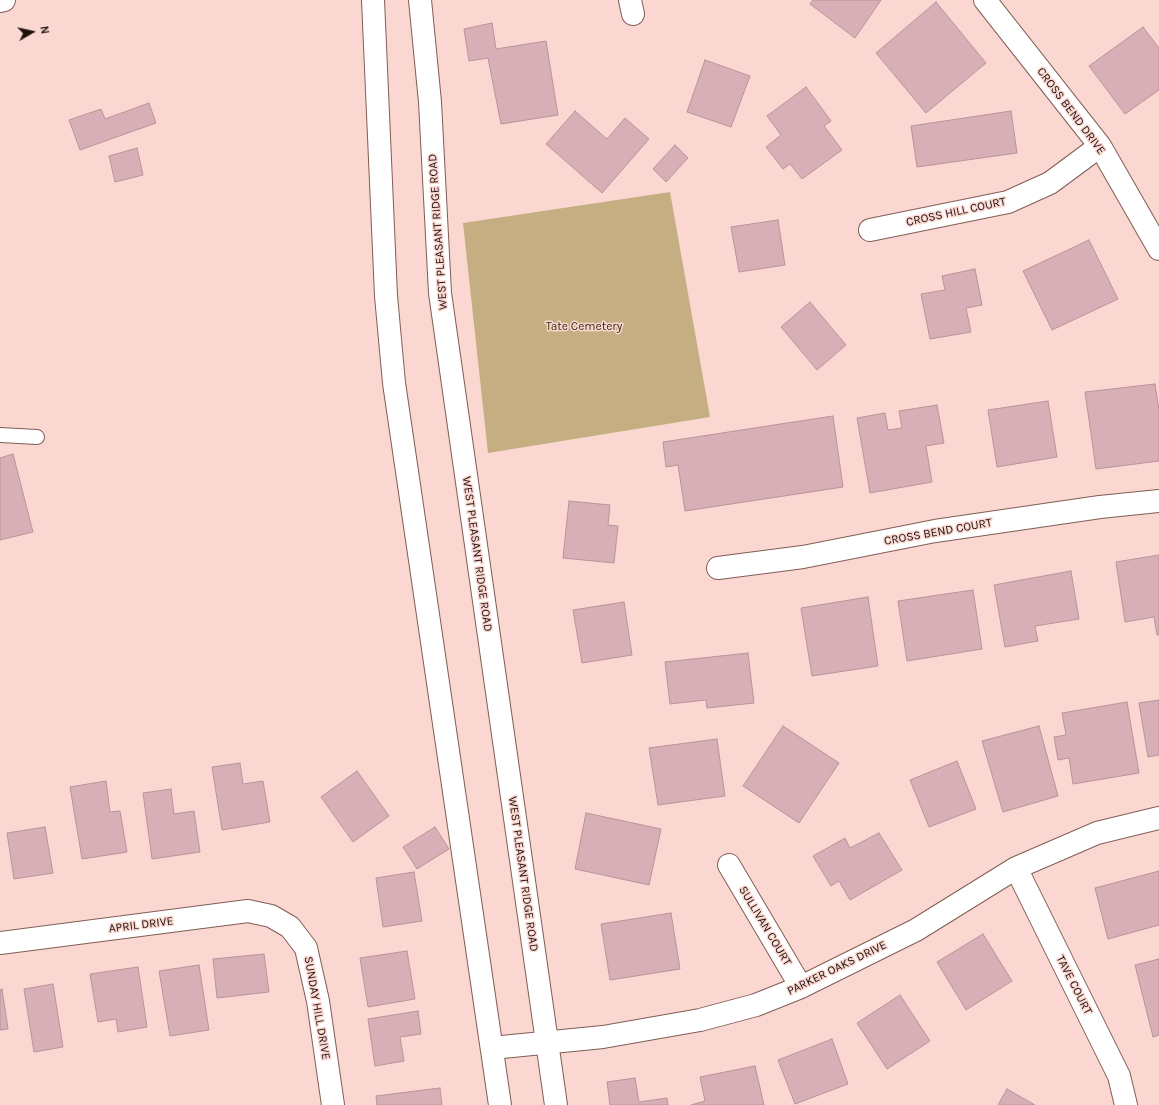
<!DOCTYPE html>
<html>
<head>
<meta charset="utf-8">
<style>
	body { margin:0 }
	#map { position:relative; width:1159px; height:1105px; overflow:hidden; background:#fad8d1; font-family:Karla,sans-serif }
	canvas { display:block }
	.north { position:absolute; left:12px; top:12px; width:40px; height:40px; -webkit-text-stroke:3px #fad8d1; paint-order:stroke; rotate:81deg; font-size:11px; font-weight:700; line-height:16px; text-align:center; color:#1f110e }
	.north::after { content:''; display:block; margin:auto; width:14px; height:18px; background:#1f110e; clip-path:polygon(50% 0,100% 100%,50% 72%,0 100%) }
</style>
</head>
<body>
<div id="map">
<canvas width="1159" height="1105"></canvas>
<div class="north">N</div>
</div>
<script>
const ctx = document.querySelector('canvas').getContext('2d');
ctx.lineJoin = 'round';
function paint(path, color) {
  ctx.fillStyle = color;
  ctx.fill(path, 'evenodd');
}
function toPath(rows) {
  const path = new Path2D();
  for (const r of rows) {
    path.moveTo(r[0], r[1]);
    for (let i = 2; i < r.length; i += 2) path.lineTo(r[i], r[i + 1]);
  }
  return path;
}
function strokePath(path, color, width, dash) {
  ctx.strokeStyle = color;
  ctx.lineWidth = width;
  ctx.lineCap = dash ? 'butt' : 'round';
  ctx.setLineDash(dash || []);
  ctx.stroke(path);
}
function drawText(font, color, halo, rows, align = 'center') {
  ctx.font = font + ' Karla,sans-serif';
  ctx.lineWidth = 3;
  ctx.setLineDash([]);
  ctx.textBaseline = 'middle';
  ctx.strokeStyle = halo;
  ctx.fillStyle = color;
  for (const [text, x, y, turn = 0] of rows) {
    ctx.save();
    ctx.translate(x, y);
    ctx.rotate((+turn || 0) * Math.PI / 180);
    ctx.textAlign = isNaN(turn) ? turn : align;
    if (halo) ctx.strokeText(text, 0, 0);
    ctx.fillText(text, 0, 0);
    ctx.restore();
  }
}
paint(toPath([
	[670,192,710,417,488,453,463,223]
]), '#c4ae82');
const building = toPath([
	[813,0,881,0,855,38,810,4,813,0],
	[936,2,986,63,926,113,876,53,936,2],
	[492,23,496,49,546,41,558,115,501,124,488,58,469,61,464,29,492,23],
	[1143,27,1159,48,1159,90,1125,114,1089,66,1143,27],
	[705,60,750,76,731,127,687,112,705,60],
	[806,87,831,121,824,126,842,150,802,179,790,164,783,169,766,147,781,135,767,116,806,87],
	[149,103,156,123,80,150,69,120,101,109,105,119,149,103],
	[575,111,607,139,625,118,649,139,602,193,546,144,575,111],
	[1011,111,1017,153,917,167,911,126,1011,111],
	[675,145,688,158,666,182,653,169,675,145],
	[137,148,143,175,115,182,109,156,137,148],
	[778,220,785,265,739,272,731,227,778,220],
	[1089,240,1118,299,1052,330,1023,271,1089,240],
	[975,269,982,305,966,308,971,332,930,339,921,294,945,290,942,276,975,269],
	[810,302,846,345,817,370,781,327,810,302],
	[1155,384,1159,410,1159,461,1096,469,1085,392,1155,384],
	[1048,401,1057,457,997,467,988,410,1048,401],
	[937,405,944,443,926,446,932,482,870,493,857,418,885,413,888,430,902,428,899,411,937,405],
	[833,416,843,487,685,511,678,465,666,467,663,442,833,416],
	[13,454,33,532,0,540,0,458,13,454],
	[569,501,610,505,608,525,618,526,614,563,563,558,569,501],
	[1159,555,1159,635,1157,635,1154,617,1125,622,1116,562,1159,555],
	[1071,571,1079,619,1035,626,1038,641,1005,647,994,585,1071,571],
	[973,590,982,649,907,661,898,601,973,590],
	[868,597,878,666,812,676,801,608,868,597],
	[624,602,632,655,582,663,573,610,624,602],
	[748,653,754,703,707,708,706,700,670,704,665,662,748,653],
	[1159,700,1159,755,1148,757,1139,703,1159,700],
	[1127,702,1139,773,1073,784,1069,758,1058,760,1054,737,1066,735,1062,713,1127,702],
	[783,726,839,763,799,823,743,786,783,726],
	[1039,726,1058,796,1003,812,982,741,1039,726],
	[717,739,725,796,658,805,649,748,717,739],
	[957,761,976,809,929,827,910,780,957,761],
	[240,763,243,784,263,781,270,822,222,830,212,767,240,763],
	[357,771,389,816,353,842,321,797,357,771],
	[106,781,110,812,120,811,127,852,82,859,70,787,106,781],
	[171,789,174,814,194,811,200,852,152,859,143,793,171,789],
	[586,813,661,829,649,885,575,869,586,813],
	[45,827,53,873,14,879,7,833,45,827],
	[435,827,449,849,417,869,403,847,435,827],
	[879,833,902,870,850,900,839,881,831,886,813,856,845,838,850,848,879,833],
	[1159,871,1159,925,1108,939,1095,888,1159,871],
	[414,872,422,921,383,927,376,878,414,872],
	[671,913,680,969,610,980,601,924,671,913],
	[983,934,1012,981,966,1010,937,962,983,934],
	[407,951,415,999,368,1007,360,958,407,951],
	[264,954,269,992,217,998,213,959,264,954],
	[1159,959,1159,1035,1153,1037,1135,965,1159,959],
	[199,965,209,1030,170,1036,159,971,199,965],
	[138,967,147,1027,118,1032,116,1019,98,1022,90,974,138,967],
	[53,984,63,1047,34,1052,24,989,53,984],
	[2,989,8,1029,0,1030,0,990,2,989],
	[900,995,930,1041,887,1069,857,1023,900,995],
	[418,1011,421,1034,400,1037,404,1061,375,1066,368,1019,418,1011],
	[832,1039,848,1084,795,1104,778,1060,832,1039],
	[755,1066,764,1105,691,1105,705,1101,700,1077,755,1066],
	[635,1078,639,1102,667,1098,668,1105,610,1105,607,1082,635,1078],
	[440,1088,442,1105,377,1105,376,1096,440,1088],
	[1007,1089,1035,1105,998,1105,1007,1089]
]);
paint(building, '#d9afb7');
strokePath(building, '#ba9299', 1);
const service = toPath([
	[0,435,37,437]
]);
const minor = toPath([
	[630,0,633,14],
	[985,0,1100,146,1159,249],
	[0,1,4,0],
	[870,230,1008,202,1050,183,1100,146],
	[718,568,803,557,935,531,1100,507,1159,501],
	[729,865,801,987],
	[1016,868,1119,1076,1126,1105],
	[0,943,248,911,271,916,290,927,306,948,318,1001,333,1105],
	[492,1048,603,1037,700,1020,756,1005,801,987,916,930,1016,868,1097,833,1159,818]
]);
const secondary = toPath([
	[373,0,386,296,394,383,500,1105],
	[420,0,430,102,440,293,556,1105]
]);
strokePath(service, '#815d55', 16);
strokePath(minor, '#815d55', 24);
strokePath(secondary, '#815d55', 24);
strokePath(service, '#fff', 14);
strokePath(minor, '#fff', 22);
strokePath(secondary, '#fff', 22);
drawText('12px', '#1f110e', '#fad8d1', [
	["CROSS BEND DRIVE",1071,111,53],
	["CROSS HILL COURT",956,212,-12],
	["WEST PLEASANT RIDGE ROAD",438,232,-94],
	["CROSS BEND COURT",938,532,-10],
	["WEST PLEASANT RIDGE ROAD",477,554,82],
	["WEST PLEASANT RIDGE ROAD",523,874,82],
	["APRIL DRIVE",141,925,-7],
	["SULLIVAN COURT",765,926,59],
	["PARKER OAKS DRIVE",837,968,-26],
	["TAVE COURT",1074,985,63],
	["SUNDAY HILL DRIVE",317,1008,80]
]);
drawText('12px', '#3a2d13', '#fad8d1', [
	["Tate Cemetery",584,327]
]);
</script>
</body>
</html>
